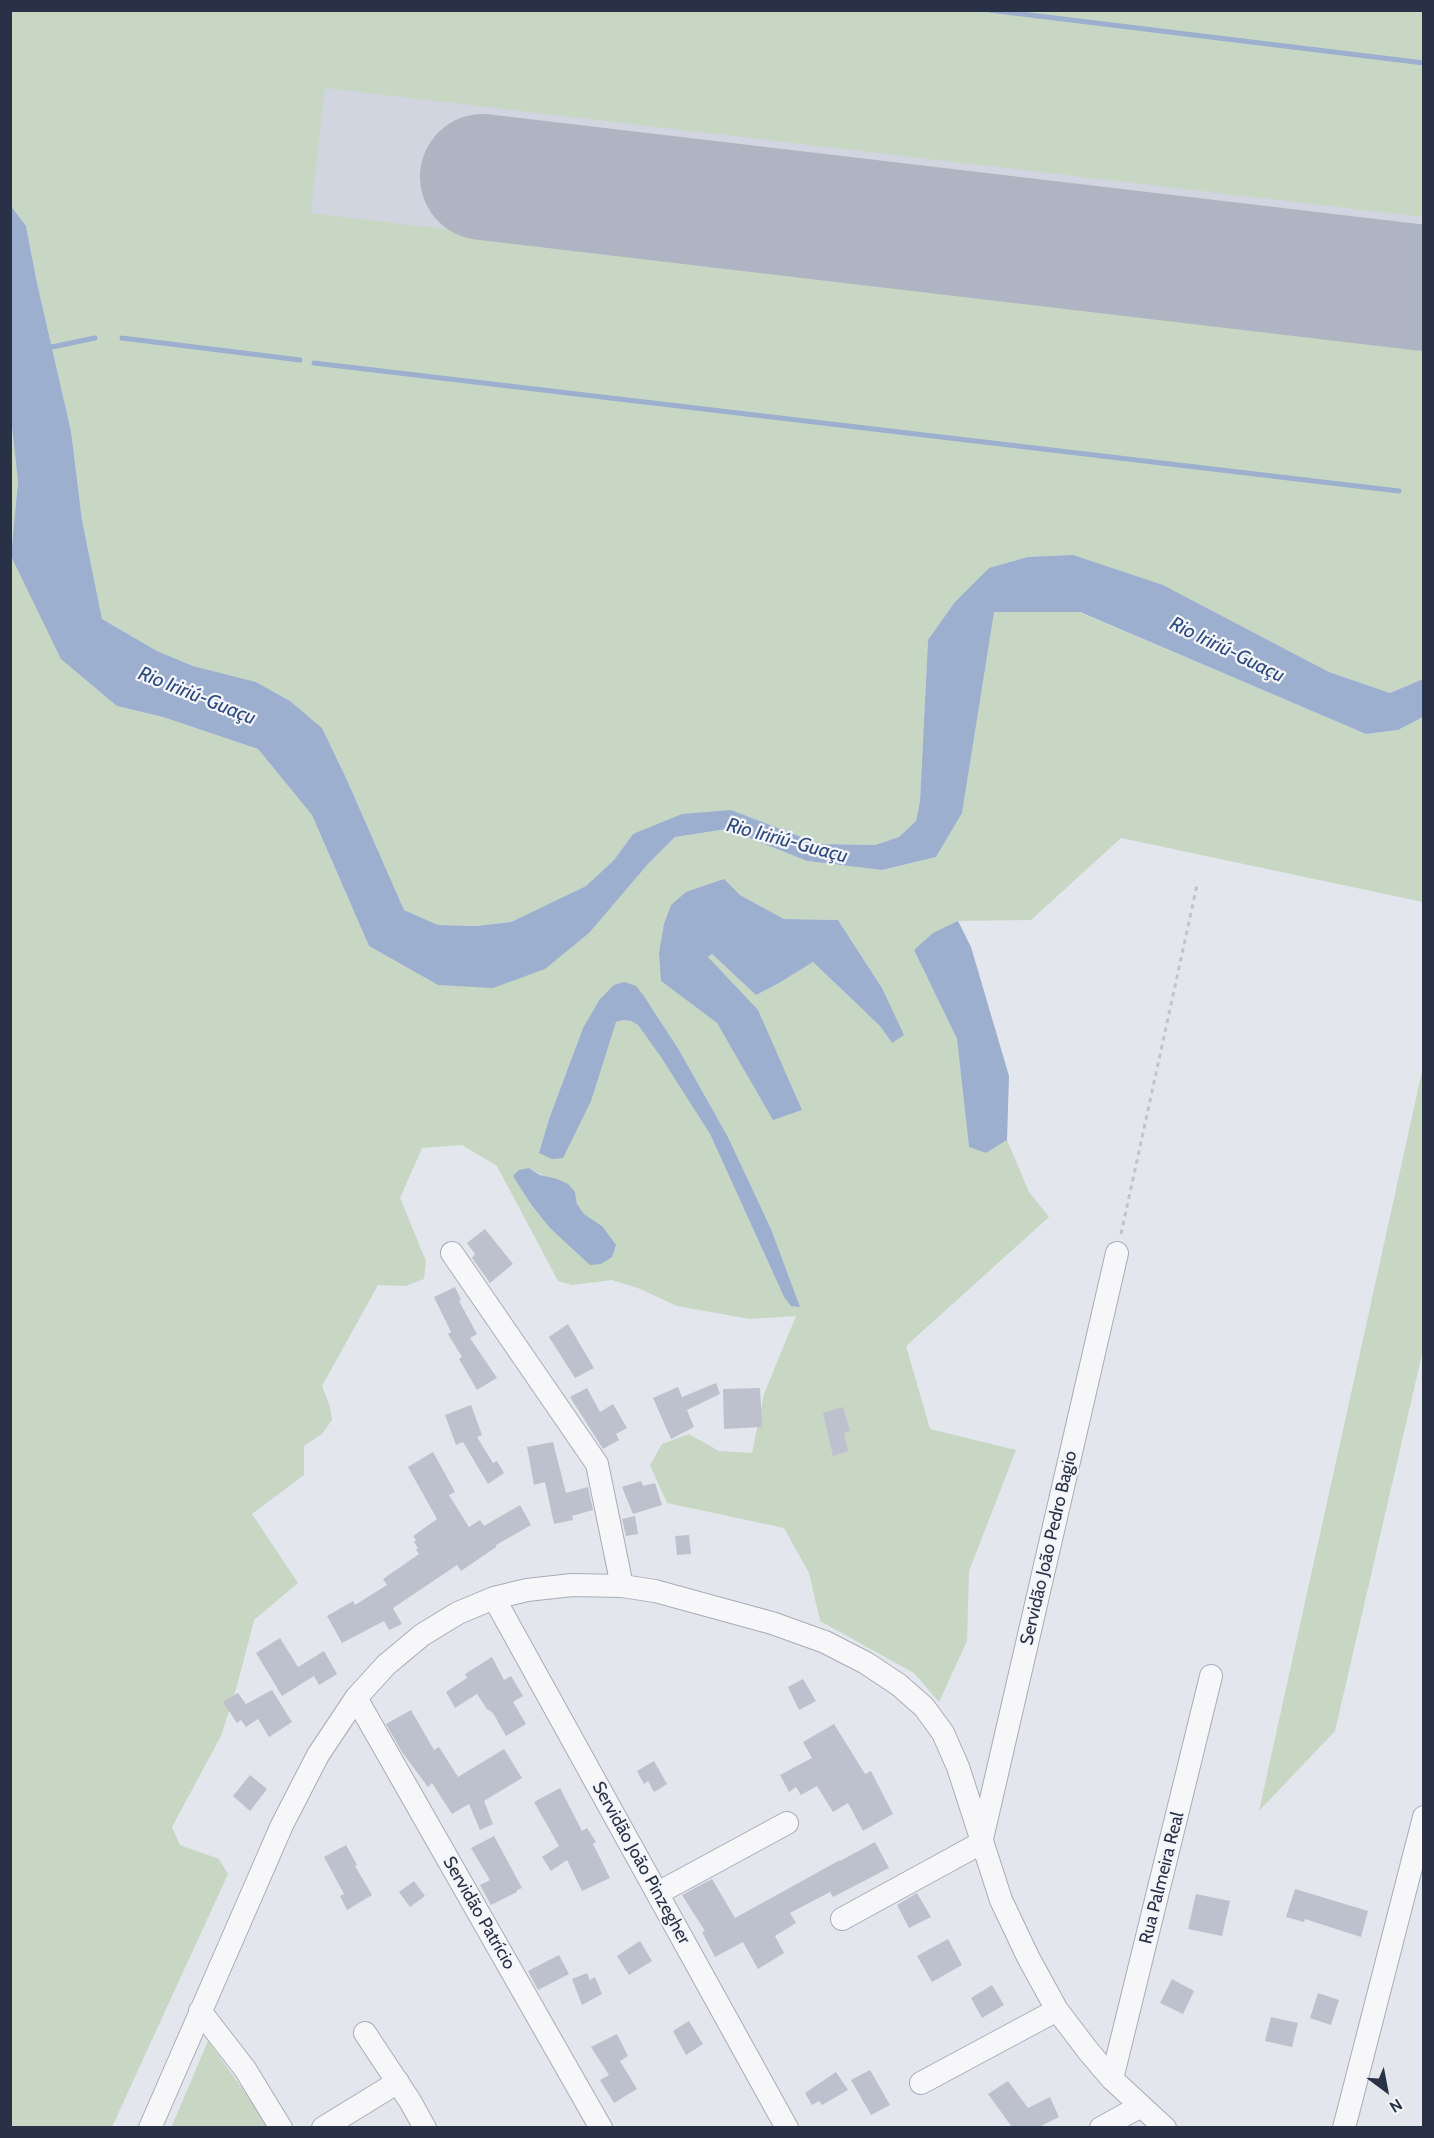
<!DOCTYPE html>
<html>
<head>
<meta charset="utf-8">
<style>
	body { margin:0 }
	#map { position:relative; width:1434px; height:2138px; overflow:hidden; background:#e3e6ec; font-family:Cabin,sans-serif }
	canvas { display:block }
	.frame { position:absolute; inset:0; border:12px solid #293147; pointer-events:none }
	.north { position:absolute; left:1356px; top:2060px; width:60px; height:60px; -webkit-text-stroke:4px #f3f5f9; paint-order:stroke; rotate:148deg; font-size:16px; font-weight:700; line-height:24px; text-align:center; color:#293147 }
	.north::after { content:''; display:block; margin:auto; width:21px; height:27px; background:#293147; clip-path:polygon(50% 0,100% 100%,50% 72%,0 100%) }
</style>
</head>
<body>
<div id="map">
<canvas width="1434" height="2138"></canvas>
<div class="frame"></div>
<div class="north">N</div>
</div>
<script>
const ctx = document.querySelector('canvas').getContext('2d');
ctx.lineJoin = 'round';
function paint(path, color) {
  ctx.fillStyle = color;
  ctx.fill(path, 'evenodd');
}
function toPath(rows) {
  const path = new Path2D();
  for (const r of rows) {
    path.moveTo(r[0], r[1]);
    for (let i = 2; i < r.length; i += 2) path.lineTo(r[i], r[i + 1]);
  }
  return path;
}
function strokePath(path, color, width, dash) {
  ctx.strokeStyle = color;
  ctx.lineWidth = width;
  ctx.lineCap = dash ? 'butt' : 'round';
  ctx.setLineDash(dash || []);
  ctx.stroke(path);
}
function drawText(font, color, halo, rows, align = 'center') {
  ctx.font = font + ' Cabin,sans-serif';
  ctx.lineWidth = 4.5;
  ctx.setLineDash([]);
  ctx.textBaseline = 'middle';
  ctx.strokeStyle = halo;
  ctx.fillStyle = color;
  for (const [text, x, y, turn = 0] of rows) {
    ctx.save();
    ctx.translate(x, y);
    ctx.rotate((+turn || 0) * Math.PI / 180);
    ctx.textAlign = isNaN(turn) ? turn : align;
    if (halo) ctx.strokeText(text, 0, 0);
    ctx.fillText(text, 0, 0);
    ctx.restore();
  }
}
paint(toPath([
	[119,11,1423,11,1423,557,671,627]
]), '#d1d5df');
paint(toPath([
	[10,11,1423,11,1423,217,325,88,311,213,1423,346,1423,679,1390,693,1329,672,1163,585,1073,555,1028,557,989,568,928,640,920,801,916,821,899,837,875,845,820,844,731,810,633,834,614,860,586,886,511,922,476,926,438,925,404,910,347,780,322,728,290,701,256,682,193,666,157,651,102,619,82,520,71,431,37,283,26,226,11,206],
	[10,408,18,482,11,556,117,706,163,717,258,749,312,815,369,946,438,985,647,865,675,837,727,829,807,861,882,870,936,857,962,813,993,612,1079,612,1366,734,1398,730,1423,717,1423,902,1121,838,1031,920,958,921,914,950,957,1039,969,1147,986,1153,1007,1140,1029,1192,1049,1217,906,1346,930,1429,1016,1450,969,1571,967,1641,939,1702,914,1673,820,1621,809,1573,784,1528,667,1503,650,1465,662,1444,689,1434,719,1451,752,1453,764,1394,796,1316,750,1319,677,1306,638,1288,612,1280,572,1285,558,1281,497,1166,462,1145,422,1148,400,1198,426,1261,424,1279,406,1286,378,1285,322,1386,330,1407,332,1420,322,1434,304,1446,304,1475,252,1514,298,1583,254,1620,237,1686,221,1736,172,1827,180,1845,219,1859,228,1874,112,2127,11,2127],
	[724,880,740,895,784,919,838,920,882,988,892,1043,880,1026,813,962,779,983,756,995,712,954,708,957,774,1120,717,1023,661,981],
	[644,996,679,1050,728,1137,771,1229,799,1307,784,1297,710,1134,662,1057,638,1025,631,1021,623,1020,616,1022,539,1153,549,1119,583,1028],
	[529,1168,575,1192,577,1204,584,1214,602,1226,561,1237,532,1207,524,1192],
	[1423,1067,1423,1350,1335,1731,1259,1811],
	[208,2041,270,2127,171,2128]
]), '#c7d7c4');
paint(toPath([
	[11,206,26,226,37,283,71,431,82,520,102,619,157,651,193,666,256,682,290,701,322,728,347,780,404,910,438,925,476,926,511,922,586,886,614,860,633,834,682,814,731,810,820,844,875,845,899,837,916,821,920,801,928,640,955,602,989,568,1028,557,1073,555,1163,585,1329,672,1390,693,1423,679,1423,717,1398,730,1366,734,1080,612,994,612,962,813,936,857,882,870,807,861,727,829,675,837,647,865,589,933,545,969,493,988,438,985,369,946,312,815,258,749,163,717,117,706,61,659,11,556,18,482,10,408],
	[724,879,740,895,784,919,838,920,882,988,904,1035,892,1043,880,1026,813,962,779,983,756,995,712,954,708,957,758,1010,802,1110,773,1120,717,1023,661,981,659,953,664,924,671,905,686,892],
	[958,921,971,947,1009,1076,1007,1140,986,1153,969,1147,957,1039,914,950,933,933],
	[624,982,636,986,644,996,679,1050,728,1137,771,1229,800,1307,791,1306,784,1297,710,1134,661,1057,638,1025,631,1021,623,1020,616,1022,591,1101,563,1158,552,1159,539,1153,549,1119,583,1028,600,999,614,985],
	[529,1168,540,1175,557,1179,568,1184,575,1192,577,1204,584,1214,602,1226,616,1245,612,1257,601,1264,590,1265,551,1229,532,1206,513,1176,519,1170]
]), '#9cafcf');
strokePath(toPath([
	[989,10,1424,63],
	[122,338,300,360],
	[47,348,95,338],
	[314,363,1399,491]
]), '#9cafcf', 5);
strokePath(toPath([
	[483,177,1424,288]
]), '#afb4c2', 126);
paint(toPath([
	[485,1229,513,1264,490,1283,472,1258,475,1254,467,1243],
	[455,1287,461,1300,459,1301,477,1334,470,1338,497,1378,477,1390,459,1359,462,1357,448,1334,451,1332,434,1297],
	[568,1324,594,1368,575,1378,549,1337],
	[716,1383,720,1394,687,1410,694,1427,671,1439,653,1398,678,1387,682,1397],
	[587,1388,600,1412,613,1404,627,1428,616,1434,619,1440,603,1449,570,1397],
	[760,1388,762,1427,724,1429,723,1389],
	[471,1405,482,1435,477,1437,493,1463,497,1461,504,1473,488,1484,463,1442,456,1445,445,1415],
	[843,1407,850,1431,844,1433,848,1451,833,1456,823,1413],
	[553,1442,566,1493,588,1487,593,1510,572,1516,573,1520,554,1524,545,1482,534,1485,527,1447],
	[433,1452,455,1492,449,1495,469,1527,480,1520,484,1526,520,1505,531,1525,496,1545,496,1547,461,1571,457,1565,393,1608,402,1624,389,1630,384,1621,342,1643,327,1616,353,1601,355,1605,387,1585,383,1579,419,1554,416,1550,418,1548,414,1542,416,1540,413,1536,437,1519,408,1467],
	[641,1481,643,1486,655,1483,662,1505,633,1514,622,1487],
	[635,1516,638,1534,626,1536,622,1519],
	[689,1535,691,1554,677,1555,675,1536],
	[280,1638,298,1667,324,1651,337,1674,319,1685,314,1676,282,1696,256,1653],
	[492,1657,504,1680,511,1676,523,1696,513,1702,526,1724,506,1736,493,1713,487,1709,477,1694,455,1708,446,1692,467,1678,465,1674],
	[803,1679,816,1701,799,1710,788,1687],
	[272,1690,292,1722,269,1737,258,1719,246,1727,241,1720,237,1723,223,1702,238,1693,246,1704],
	[411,1710,434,1750,439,1747,458,1777,504,1749,522,1778,484,1801,493,1824,480,1830,469,1804,452,1814,432,1783,428,1787,402,1752,386,1724],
	[834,1724,865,1774,871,1771,893,1814,863,1831,848,1803,833,1812,817,1786,801,1795,796,1787,789,1792,780,1775,812,1758,803,1742],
	[654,1761,667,1784,654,1792,648,1781,644,1784,637,1771],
	[250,1775,267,1789,250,1811,233,1796],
	[560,1788,582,1831,587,1828,596,1842,593,1844,610,1878,582,1891,567,1860,551,1871,542,1857,559,1846,534,1802],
	[494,1836,522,1888,517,1890,517,1892,491,1905,480,1885,490,1880,471,1848],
	[875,1842,889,1868,833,1897,830,1892,790,1913,796,1923,775,1936,784,1953,758,1969,743,1942,715,1957,702,1932,705,1931,682,1895,712,1879,735,1918,840,1860,840,1861],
	[346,1845,357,1865,355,1866,372,1895,347,1910,340,1896,344,1894,324,1857],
	[414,1881,425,1896,410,1907,399,1892],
	[1295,1889,1368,1911,1361,1937,1305,1919,1304,1922,1286,1917],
	[917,1893,931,1917,909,1928,897,1905],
	[1196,1894,1230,1901,1222,1936,1188,1929],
	[948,1939,962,1965,932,1982,917,1956],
	[640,1941,652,1961,629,1975,617,1956],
	[559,1955,569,1974,538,1990,528,1971],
	[587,1973,590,1980,595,1977,602,1994,582,2005,572,1979],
	[1172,1979,1194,1991,1183,2014,1160,2003],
	[992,1985,1004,2005,982,2018,971,1998],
	[1318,1993,1339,2000,1331,2025,1310,2018],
	[1271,2017,1298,2023,1292,2047,1265,2041],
	[689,2021,703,2044,686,2055,673,2031],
	[617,2034,628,2056,620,2061,637,2089,614,2103,600,2080,609,2075,591,2047],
	[870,2070,890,2105,871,2115,851,2080],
	[836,2072,848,2090,822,2105,819,2101,812,2105,805,2093],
	[1008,2081,1028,2108,1050,2097,1059,2117,1039,2127,1012,2127,988,2094]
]), '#bdc1cd');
const minor = toPath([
	[452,1253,597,1464,622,1586],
	[494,1598,787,2128],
	[356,1698,601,2128],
	[658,1893,787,1823],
	[842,1919,981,1843,1117,1253],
	[200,2011,245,2069,281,2128],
	[365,2033,410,2101,425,2128],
	[1112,2079,1211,1676],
	[921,2083,1057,2010],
	[150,2128,282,1825,318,1755,356,1698,386,1665,422,1635,458,1613,494,1598,527,1590,572,1585,622,1586,655,1591,772,1623,825,1642,866,1663,899,1685,924,1707,943,1733,958,1767,1001,1900,1028,1957,1057,2010,1089,2052,1112,2079,1165,2128],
	[323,2128,398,2082],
	[1101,2128,1141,2106],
	[1344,2128,1424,1817]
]);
strokePath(minor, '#a7acb7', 24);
strokePath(toPath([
	[1121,1234,1197,885]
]), '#c1c4cb', 3, [4.5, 4.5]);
strokePath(minor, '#f7f7fa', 22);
drawText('18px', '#293147', '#f3f5f9', [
	["Servidão João Pedro Bagio",1049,1548,-77],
	["Servidão João Pinzegher",641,1863,61],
	["Rua Palmeira Real",1162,1878,-76],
	["Servidão Patrício",479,1913,60]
]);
drawText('italic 20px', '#2f4a7e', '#f3f5f9', [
	["Rio Iririú-Guaçu",1227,650,26],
	["Rio Iririú-Guaçu",197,696,22],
	["Rio Iririú-Guaçu",787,841,15]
]);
</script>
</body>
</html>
